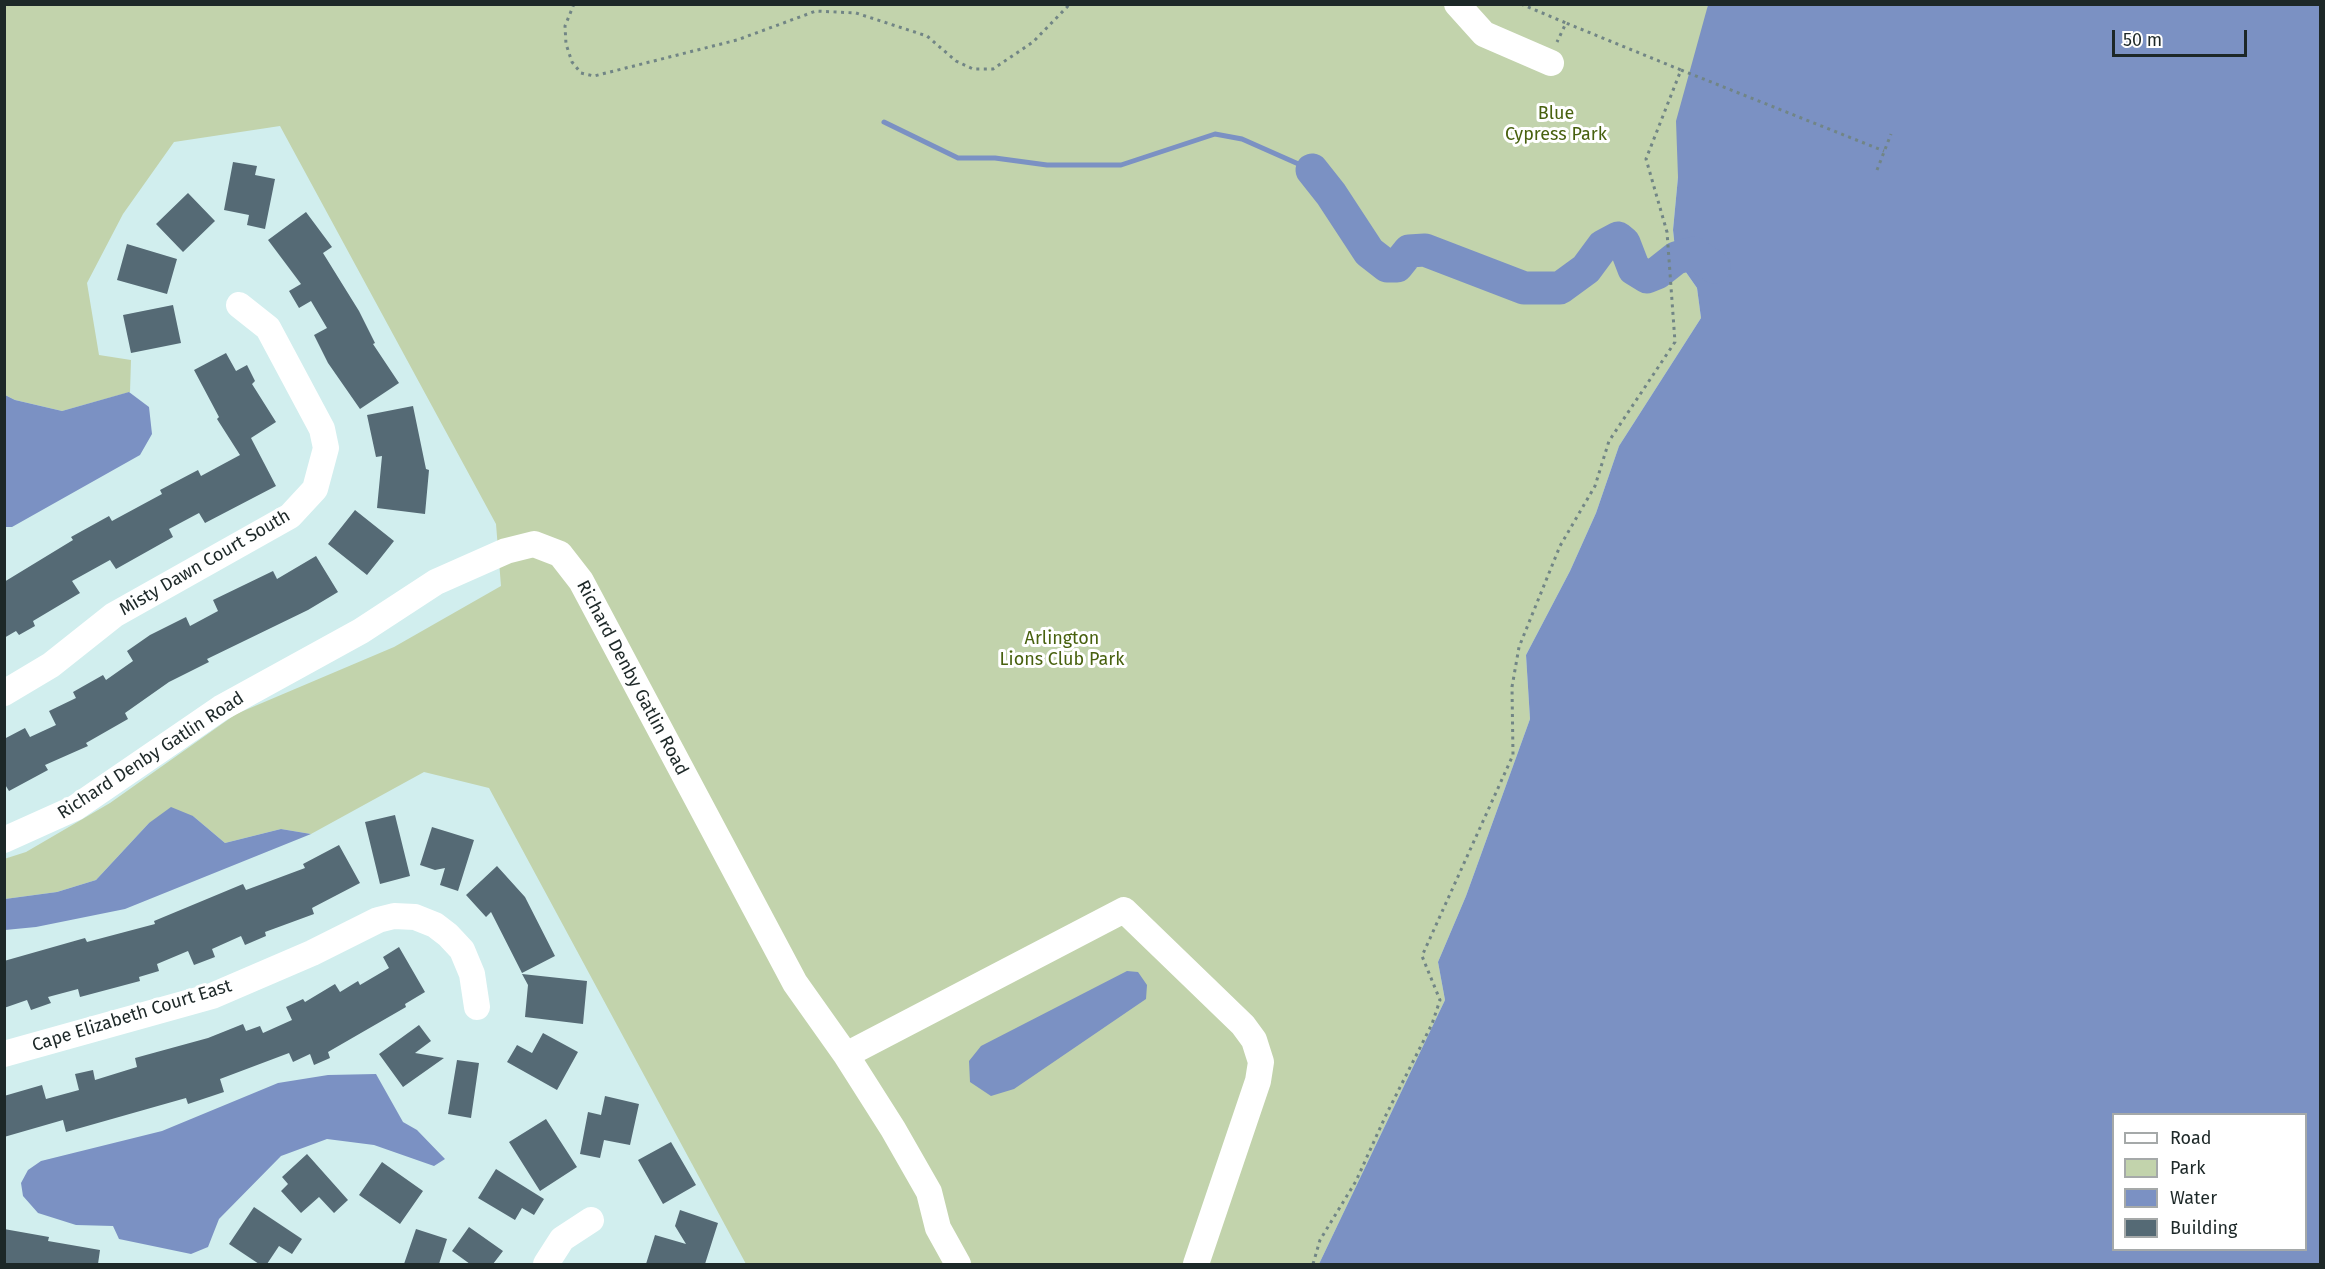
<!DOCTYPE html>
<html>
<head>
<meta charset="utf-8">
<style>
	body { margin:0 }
	#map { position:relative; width:2325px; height:1269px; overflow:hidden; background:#d1eeee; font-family:"Fira Sans",sans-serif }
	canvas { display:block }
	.frame { position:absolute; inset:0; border:6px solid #1d2828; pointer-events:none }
	.legend { position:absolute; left:2112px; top:1113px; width:195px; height:138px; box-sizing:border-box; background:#fff; border:2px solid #a5a9a9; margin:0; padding:8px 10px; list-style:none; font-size:18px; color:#1d2828 }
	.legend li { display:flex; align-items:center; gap:12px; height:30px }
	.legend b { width:30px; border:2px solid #a5a9a9 }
	.scale { position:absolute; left:2112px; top:30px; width:135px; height:27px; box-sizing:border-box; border:3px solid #1d2828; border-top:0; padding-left:8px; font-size:18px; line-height:21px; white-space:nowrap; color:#1d2828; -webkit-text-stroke:4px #fff; paint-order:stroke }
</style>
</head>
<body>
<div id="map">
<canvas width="2325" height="1269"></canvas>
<div class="frame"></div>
<ul class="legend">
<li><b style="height:8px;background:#fff"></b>Road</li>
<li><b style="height:16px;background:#c2d3ac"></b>Park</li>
<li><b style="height:16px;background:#7b91c3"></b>Water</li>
<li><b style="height:16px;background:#556a75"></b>Building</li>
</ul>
<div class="scale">50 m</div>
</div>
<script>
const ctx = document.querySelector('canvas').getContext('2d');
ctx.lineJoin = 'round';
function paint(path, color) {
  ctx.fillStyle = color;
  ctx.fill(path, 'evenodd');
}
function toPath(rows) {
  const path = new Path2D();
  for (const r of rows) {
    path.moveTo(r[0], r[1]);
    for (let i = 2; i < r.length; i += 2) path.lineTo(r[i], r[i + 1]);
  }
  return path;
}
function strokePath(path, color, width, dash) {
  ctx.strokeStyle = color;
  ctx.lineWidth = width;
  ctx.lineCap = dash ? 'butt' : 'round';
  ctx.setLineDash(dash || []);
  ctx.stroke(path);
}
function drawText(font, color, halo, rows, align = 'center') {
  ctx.font = font + ' "Fira Sans",sans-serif';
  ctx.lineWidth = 6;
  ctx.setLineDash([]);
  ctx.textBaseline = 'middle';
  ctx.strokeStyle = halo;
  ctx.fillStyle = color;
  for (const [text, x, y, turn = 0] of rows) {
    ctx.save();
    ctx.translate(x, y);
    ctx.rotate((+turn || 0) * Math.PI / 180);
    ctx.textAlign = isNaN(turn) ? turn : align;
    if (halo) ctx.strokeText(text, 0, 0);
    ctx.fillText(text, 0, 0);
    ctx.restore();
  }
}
paint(toPath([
	[5,5,1708,5,1678,177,1673,230,1676,258,1697,288,1701,318,1619,446,1596,513,1570,571,1526,655,1530,719,1466,896,1438,962,1445,1000,1319,1264,746,1264,489,788,424,772,311,834,281,829,225,843,193,816,149,823,96,880,57,892,5,899,4,859,26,852,110,803,236,714,394,647,501,586,496,524,280,126,174,142,123,214,87,283,99,355,131,360,130,392,62,411,15,400,5,395]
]), '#c2d3ac');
paint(toPath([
	[1708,5,2320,5,2320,1264,1319,1264,1445,1000,1438,962,1466,896,1530,719,1526,655,1570,571,1596,513,1619,446,1701,318,1697,288,1676,258,1673,230,1678,177,1676,121],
	[2114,1114,2306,1114,2306,1250,2114,1250],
	[129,392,149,407,152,434,140,455,12,527,5,527,5,395,15,400,62,411],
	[171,807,193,816,225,843,281,829,311,834,125,909,36,927,5,930,5,899,57,892,96,880,149,823],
	[1127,971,1138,972,1147,985,1146,999,1014,1089,991,1096,970,1082,969,1061,981,1046],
	[376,1074,403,1122,417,1130,445,1159,434,1166,374,1145,327,1139,281,1156,219,1219,208,1247,191,1254,119,1239,113,1226,76,1225,38,1213,23,1196,21,1183,28,1170,41,1161,162,1131,278,1083,328,1075]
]), '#7b91c3');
strokePath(toPath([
	[884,122,958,158,995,158,1047,165,1121,165,1215,134,1242,139,1312,170]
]), '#7b91c3', 5);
strokePath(toPath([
	[1312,170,1331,194,1369,252,1387,266,1397,266,1409,251,1425,250,1524,288,1560,288,1586,269,1603,246,1618,238,1624,243,1634,269,1647,277,1657,273,1676,258,1694,253,1714,267]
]), '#7b91c3', 33);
paint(toPath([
	[233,162,257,166,255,175,275,179,265,229,247,225,249,215,224,210],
	[188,193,215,221,183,252,156,224],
	[306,212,332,247,323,253,359,311,375,343,373,344,399,383,360,409,328,363,314,335,327,328,311,301,299,308,289,291,301,284,268,240],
	[127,244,177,259,167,294,117,280],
	[173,305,181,343,131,353,123,315],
	[226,353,236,371,247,365,255,381,252,384,276,422,251,438,276,486,205,523,199,513,169,529,173,537,116,569,110,560,72,581,80,593,33,621,35,626,19,635,16,631,4,638,4,582,73,540,71,537,109,516,112,521,162,494,160,490,198,470,201,476,240,455,217,419,219,417,194,370],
	[413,406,426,469,429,470,425,514,377,508,382,456,376,457,367,415],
	[355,510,394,541,367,575,328,544],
	[316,556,338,592,308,610,207,659,209,662,169,682,125,713,128,719,86,743,88,746,45,765,48,770,9,791,4,783,4,739,25,728,30,737,56,725,49,711,76,698,73,692,103,675,106,680,133,661,127,651,150,635,186,617,190,626,218,611,213,600,273,571,277,579],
	[395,815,410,876,380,884,365,822],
	[432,827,474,840,458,891,440,885,445,868,435,870,420,865],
	[339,845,360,883,312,908,314,914,265,932,266,936,245,945,241,936,212,949,215,957,194,965,188,951,157,964,159,971,139,977,140,981,80,997,78,989,48,997,51,1003,31,1010,27,1000,4,1008,4,961,85,938,87,942,155,924,154,921,243,884,246,890,305,868,303,864],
	[497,866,525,897,555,956,522,973,491,912,486,917,466,895],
	[399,947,425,992,405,1004,406,1007,328,1052,330,1058,314,1065,310,1054,293,1062,289,1053,220,1079,224,1092,188,1104,186,1098,66,1132,63,1120,4,1137,4,1096,42,1085,46,1099,79,1090,75,1074,93,1070,95,1080,137,1067,135,1058,208,1038,243,1024,246,1031,260,1026,263,1033,292,1020,286,1007,303,999,305,1002,335,984,340,992,358,981,360,985,389,968,383,957],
	[522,974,587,981,583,1024,525,1017,528,985],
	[419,1025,431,1041,415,1053,444,1058,403,1087,379,1054],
	[543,1033,578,1052,557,1090,507,1062,517,1045,532,1053],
	[457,1060,479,1063,471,1118,448,1114],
	[605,1096,639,1104,630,1145,604,1140,600,1158,580,1154,588,1112,601,1115],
	[546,1119,577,1167,540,1191,509,1142],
	[671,1142,696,1185,663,1204,638,1160],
	[307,1154,348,1200,334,1213,319,1197,301,1213,281,1191,288,1184,282,1177],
	[382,1162,423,1191,400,1224,359,1195],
	[496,1169,544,1199,534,1215,522,1208,515,1220,478,1198],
	[254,1207,302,1239,292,1254,279,1246,267,1264,259,1264,229,1244],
	[680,1210,718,1223,705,1264,646,1264,655,1235,686,1244,675,1226],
	[469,1227,503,1251,493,1264,470,1264,452,1251],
	[4,1229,49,1237,48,1241,100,1250,98,1264,4,1264],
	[416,1229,447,1239,439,1264,404,1264]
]), '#556a75');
strokePath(toPath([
	[574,4,565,26,566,44,572,62,581,73,594,76,737,40,816,11,856,13,927,36,956,61,973,69,993,69,1033,42,1070,4],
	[1027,4,1060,4],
	[1521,4,1566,23],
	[1681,70,1884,151],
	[1877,170,1891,134],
	[1313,1264,1320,1240,1356,1181,1386,1115,1432,1024,1440,1000,1422,956,1513,755,1512,687,1519,647,1560,546,1595,486,1609,441,1675,342,1667,232,1646,159,1681,70,1566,23,1557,42]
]), '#718585', 3, [3, 4.5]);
strokePath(toPath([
	[1457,4,1484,34,1551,63],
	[4,693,51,665,114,615,290,516,315,489,326,448,322,429,268,328,239,305],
	[4,840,75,808,221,708,361,631,436,582,506,551,534,544,560,554,581,581,795,983,846,1055,893,1129,929,1192,938,1228,958,1264],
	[4,1054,212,996,312,953,378,920,394,916,415,917,435,925,448,935,462,950,472,974,477,1007],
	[846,1055,1124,910,1243,1025,1254,1040,1261,1062,1258,1081,1196,1264],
	[546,1264,562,1239,591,1220]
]), '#fff', 26);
drawText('18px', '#48610f', '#fff', [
	["Blue",1556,114],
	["Cypress Park",1556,135],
	["Arlington",1062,639],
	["Lions Club Park",1062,660]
]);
drawText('18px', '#1d2828', '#fff', [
	["Misty Dawn Court South",205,563,-30],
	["Richard Denby Gatlin Road",632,678,62],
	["Richard Denby Gatlin Road",151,756,-33],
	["Cape Elizabeth Court East",132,1016,-17]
]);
</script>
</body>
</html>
